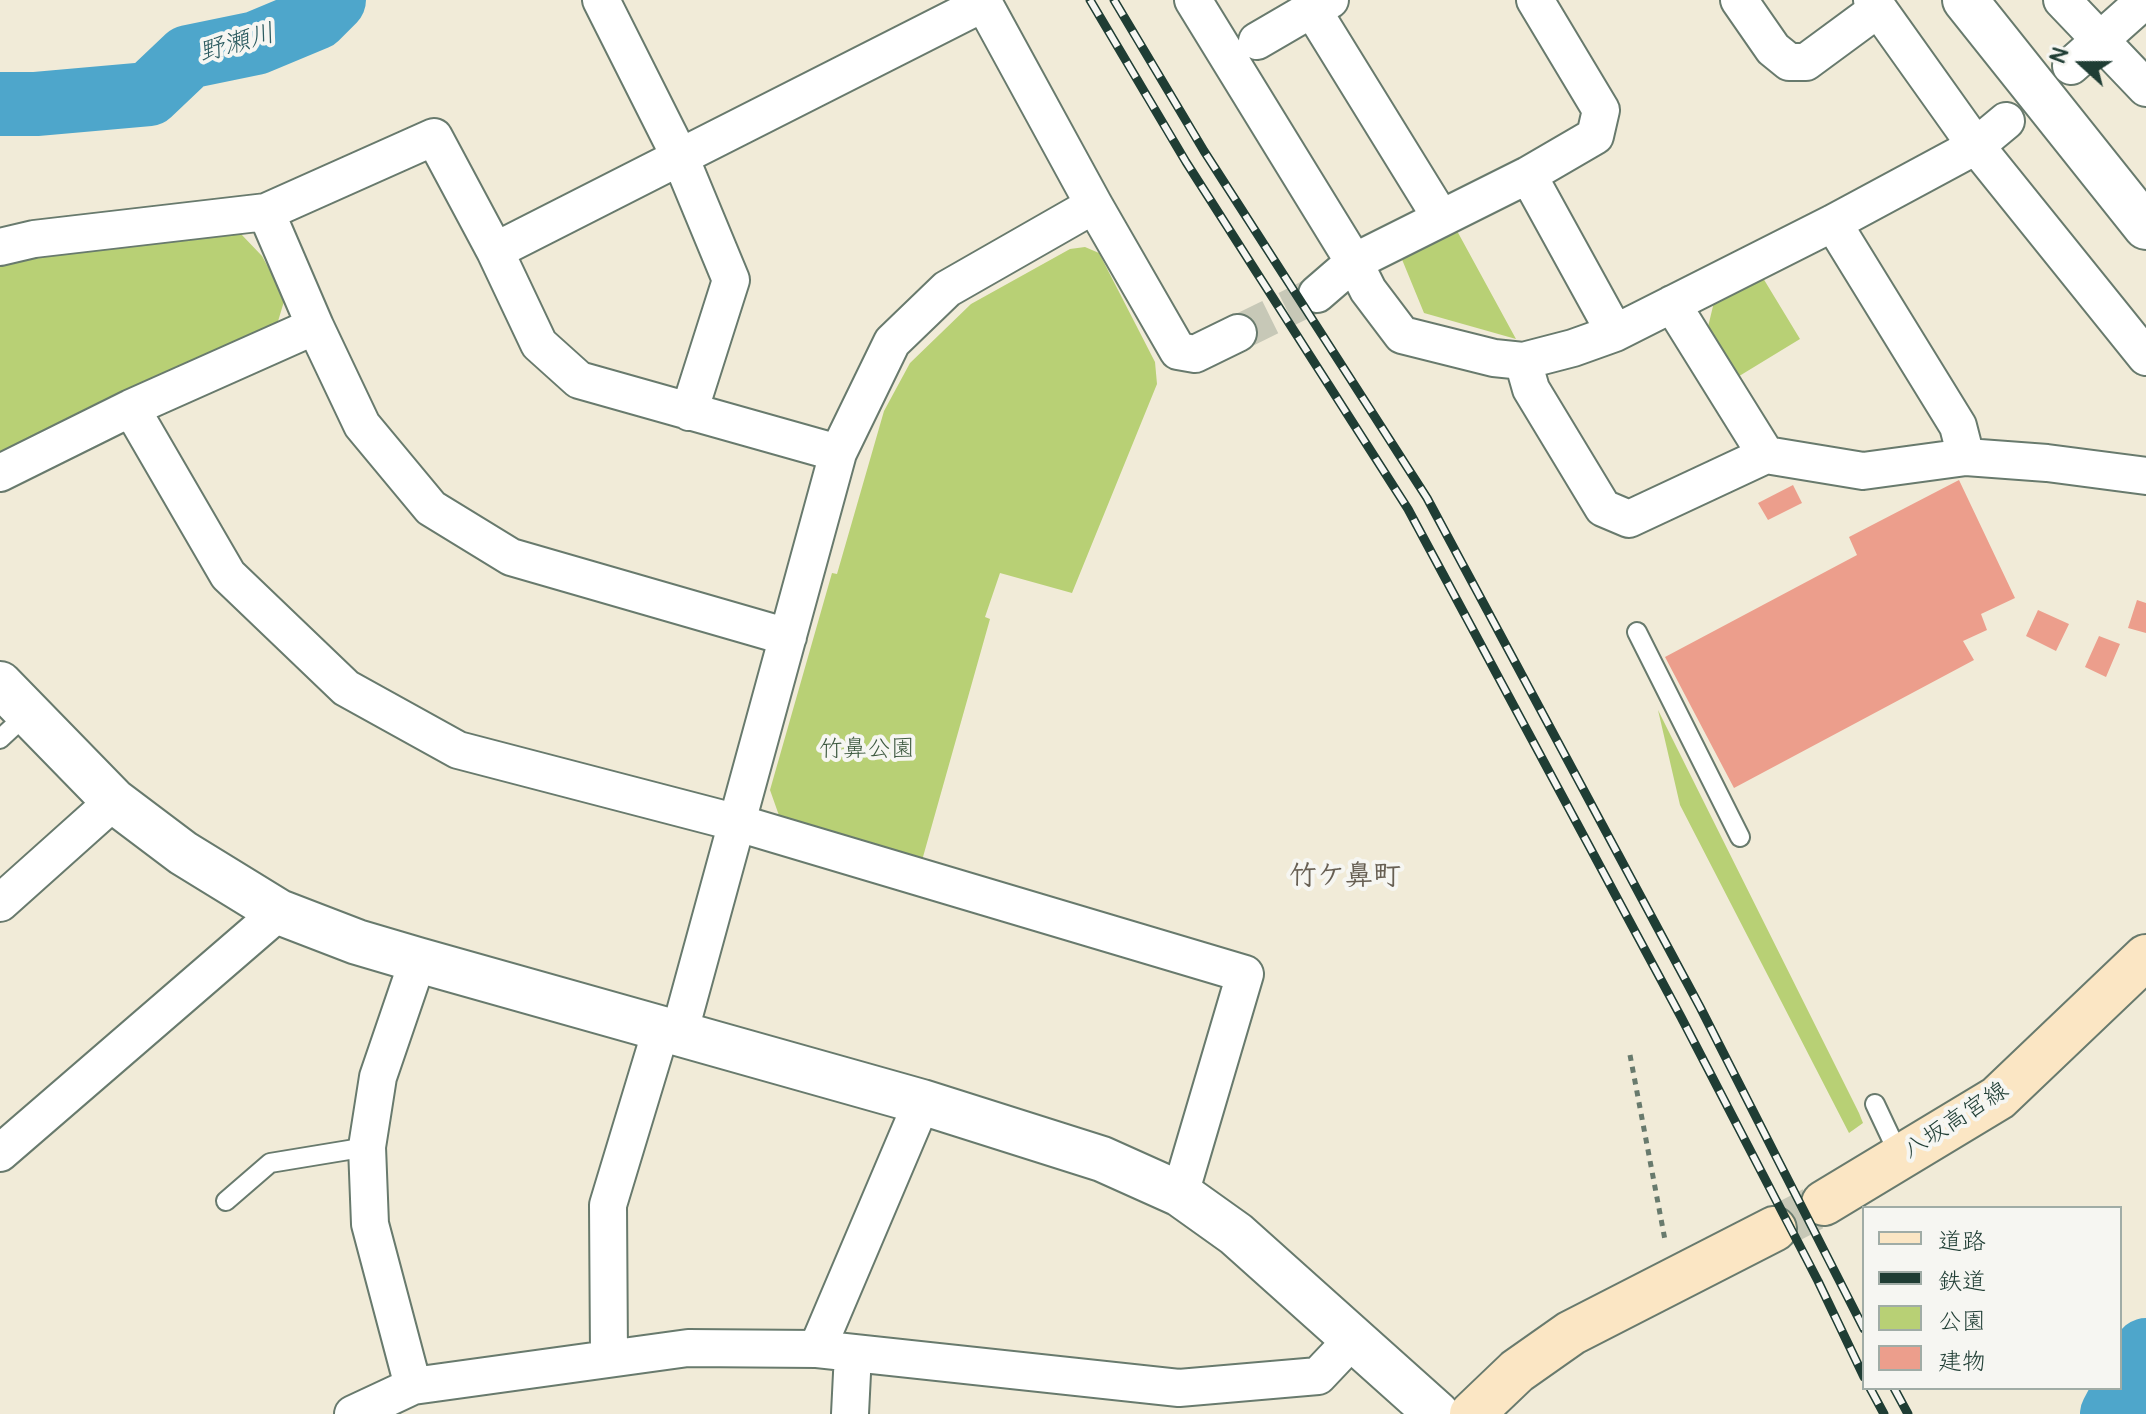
<!DOCTYPE html>
<html>
<head>
<meta charset="utf-8">
<style>
	body { margin:0 }
	#map { position:relative; width:2146px; height:1414px; overflow:hidden; background:#f1ebd8; font-family:Pangolin,"Klee One",sans-serif }
	canvas { display:block }
	.legend { position:absolute; left:1862px; top:1206px; width:260px; height:184px; box-sizing:border-box; background:#f6f6f2; border:2px solid #a0aca6; margin:0; padding:10px 14px; list-style:none; font-size:24px; color:#1f3d34 }
	.legend li { display:flex; align-items:center; gap:16px; height:40px }
	.legend b { width:40px; border:2px solid #a0aca6 }
	.north { position:absolute; left:2042px; top:24px; width:80px; height:80px; -webkit-text-stroke:6px #f6f6f2; paint-order:stroke; rotate:291deg; font-size:22px; font-weight:700; line-height:32px; text-align:center; color:#1f3d34 }
	.north::after { content:''; display:block; margin:auto; width:28px; height:36px; background:#1f3d34; clip-path:polygon(50% 0,100% 100%,50% 72%,0 100%) }
</style>
</head>
<body>
<div id="map">
<canvas width="2146" height="1414"></canvas>
<ul class="legend">
<li><b style="height:10px;background:#fbe6c4"></b>道路</li>
<li><b style="height:10px;background:#1f3d34"></b>鉄道</li>
<li><b style="height:22px;background:#b8d075"></b>公園</li>
<li><b style="height:22px;background:#ec9e8c"></b>建物</li>
</ul>
<div class="north">N</div>
</div>
<script>
const ctx = document.querySelector('canvas').getContext('2d');
ctx.lineJoin = 'round';
function paint(path, color) {
  ctx.fillStyle = color;
  ctx.fill(path, 'evenodd');
}
function toPath(rows) {
  const path = new Path2D();
  for (const r of rows) {
    path.moveTo(r[0], r[1]);
    for (let i = 2; i < r.length; i += 2) path.lineTo(r[i], r[i + 1]);
  }
  return path;
}
function strokePath(path, color, width, dash) {
  ctx.strokeStyle = color;
  ctx.lineWidth = width;
  ctx.lineCap = dash ? 'butt' : 'round';
  ctx.setLineDash(dash || []);
  ctx.stroke(path);
}
function drawText(font, color, halo, rows, align = 'center') {
  ctx.font = font + ' Pangolin,"Klee One",sans-serif';
  ctx.lineWidth = 8;
  ctx.setLineDash([]);
  ctx.textBaseline = 'middle';
  ctx.strokeStyle = halo;
  ctx.fillStyle = color;
  for (const [text, x, y, turn = 0] of rows) {
    ctx.save();
    ctx.translate(x, y);
    ctx.rotate((+turn || 0) * Math.PI / 180);
    ctx.textAlign = isNaN(turn) ? turn : align;
    if (halo) ctx.strokeText(text, 0, 0);
    ctx.fillText(text, 0, 0);
    ctx.restore();
  }
}
paint(toPath([
	[1456,229,1516,339,1424,313,1401,257],
	[227,230,241,234,262,256,285,298,276,328,0,453,0,262],
	[1085,247,1099,253,1155,362,1157,384,1072,593,1000,573,985,617,990,619,921,864,782,824,770,790,832,573,837,574,884,411,910,363,971,304,1070,249],
	[1763,278,1800,339,1736,378,1707,331,1714,302],
	[1658,710,1859,1113,1863,1123,1849,1133,1680,805]
]), '#b8d075');
strokePath(toPath([
	[0,104,36,104,149,94,188,57,256,43,316,18,334,0],
	[2112,1414,2146,1350]
]), '#4ea6cb', 64);
paint(toPath([
	[1959,480,2015,598,1981,614,1987,630,1963,641,1974,660,1734,788,1665,657,1857,555,1849,537],
	[1793,485,1802,503,1768,520,1758,503],
	[2137,600,2146,603,2146,633,2128,628],
	[2038,610,2069,624,2056,651,2026,636],
	[2099,636,2120,644,2106,677,2085,667]
]), '#ec9e8c');
strokePath(toPath([
	[1238,333,1317,294]
]), '#c7c8b7', 36, [36, 18]);
strokePath(toPath([
	[1774,1229,1824,1203]
]), '#c7c8b7', 44, [44, 22]);
const service = toPath([
	[1637,632,1740,837],
	[0,739,28,713],
	[1875,1104,1900,1157],
	[226,1201,270,1163,367,1147]
]);
const minor = toPath([
	[601,0,680,157,984,3],
	[982,0,1094,205,1178,351,1195,354,1238,333],
	[1193,0,1354,262,1368,290,1402,335,1494,358,1523,361,1573,348,1615,333,1833,223,1976,146,2006,121],
	[1330,0,1312,9,1441,218],
	[1739,0,1773,49,1789,62,1806,62,1878,9],
	[1872,0,1976,146,2146,357],
	[2062,0,2146,88],
	[1257,41,1312,9],
	[2071,66,2145,0],
	[1528,175,1615,333],
	[0,247,34,239,266,212,434,137,495,251,539,344,579,380,838,453],
	[495,251,680,157,731,280,689,412],
	[1317,294,1354,262,1528,175,1595,136,1601,110,1535,0],
	[315,326,362,425,431,508,511,557,788,637],
	[1523,361,1531,389,1603,508,1629,519,1766,455,1672,304],
	[131,408,228,575,346,688,458,750,738,823,1245,974,1180,1194],
	[1766,455,1863,471,1966,457,1958,426,1833,223],
	[1966,457,2047,463,2146,476],
	[0,473,131,408,315,326,266,212],
	[0,903,114,801],
	[679,1034,838,453,892,342,947,289,1094,205],
	[0,1153,279,912],
	[817,1349,922,1102],
	[609,1357,608,1205,661,1030],
	[413,1386,370,1224,367,1147,378,1077,418,960],
	[353,1414,413,1386,688,1348,817,1349,1179,1388,1318,1376,1354,1338],
	[850,1414,853,1353]
]);
const tertiary = toPath([
	[1965,0,2146,227],
	[0,684,114,801,183,853,279,912,357,942,418,960,922,1102,1102,1159,1180,1194,1236,1234,1437,1414]
]);
const secondary = toPath([
	[1824,1203,1998,1098,2146,957],
	[1472,1414,1517,1371,1571,1333,1774,1229]
]);
strokePath(service, '#687a6d', 22);
strokePath(minor, '#687a6d', 40);
strokePath(tertiary, '#687a6d', 48);
strokePath(secondary, '#687a6d', 48);
strokePath(toPath([
	[1630,1055,1665,1240]
]), '#687a6d', 5, [6, 6]);
strokePath(service, '#fff', 18);
strokePath(minor, '#fff', 36);
strokePath(tertiary, '#fff', 44);
strokePath(secondary, '#fbe6c4', 44);
const rail = toPath([
	[1090,0,1186,162,1408,509,1681,1017,1818,1281,1864,1377],
	[1114,0,1204,151,1427,498,1700,1007,1864,1329],
	[1870,1388,1884,1414],
	[1894,1388,1908,1414]
]);
strokePath(rail, '#1f3d34', 9);
strokePath(rail, '#f6f6f2', 6, [18]);
drawText('24px', '#3e5a41', '#f6f6f2', [
	["竹鼻公園",867,750]
]);
drawText('24px', '#1f3d34', '#f6f6f2', [
	["八坂高宮線",1956,1121,-33]
]);
drawText('italic 26px', '#2d5c61', '#f6f6f2', [
	["野瀬川",237,44,-16]
]);
drawText('bold 28px', '#675f53', '#f6f6f2', [
	["竹ケ鼻町",1345,877]
]);
</script>
</body>
</html>
